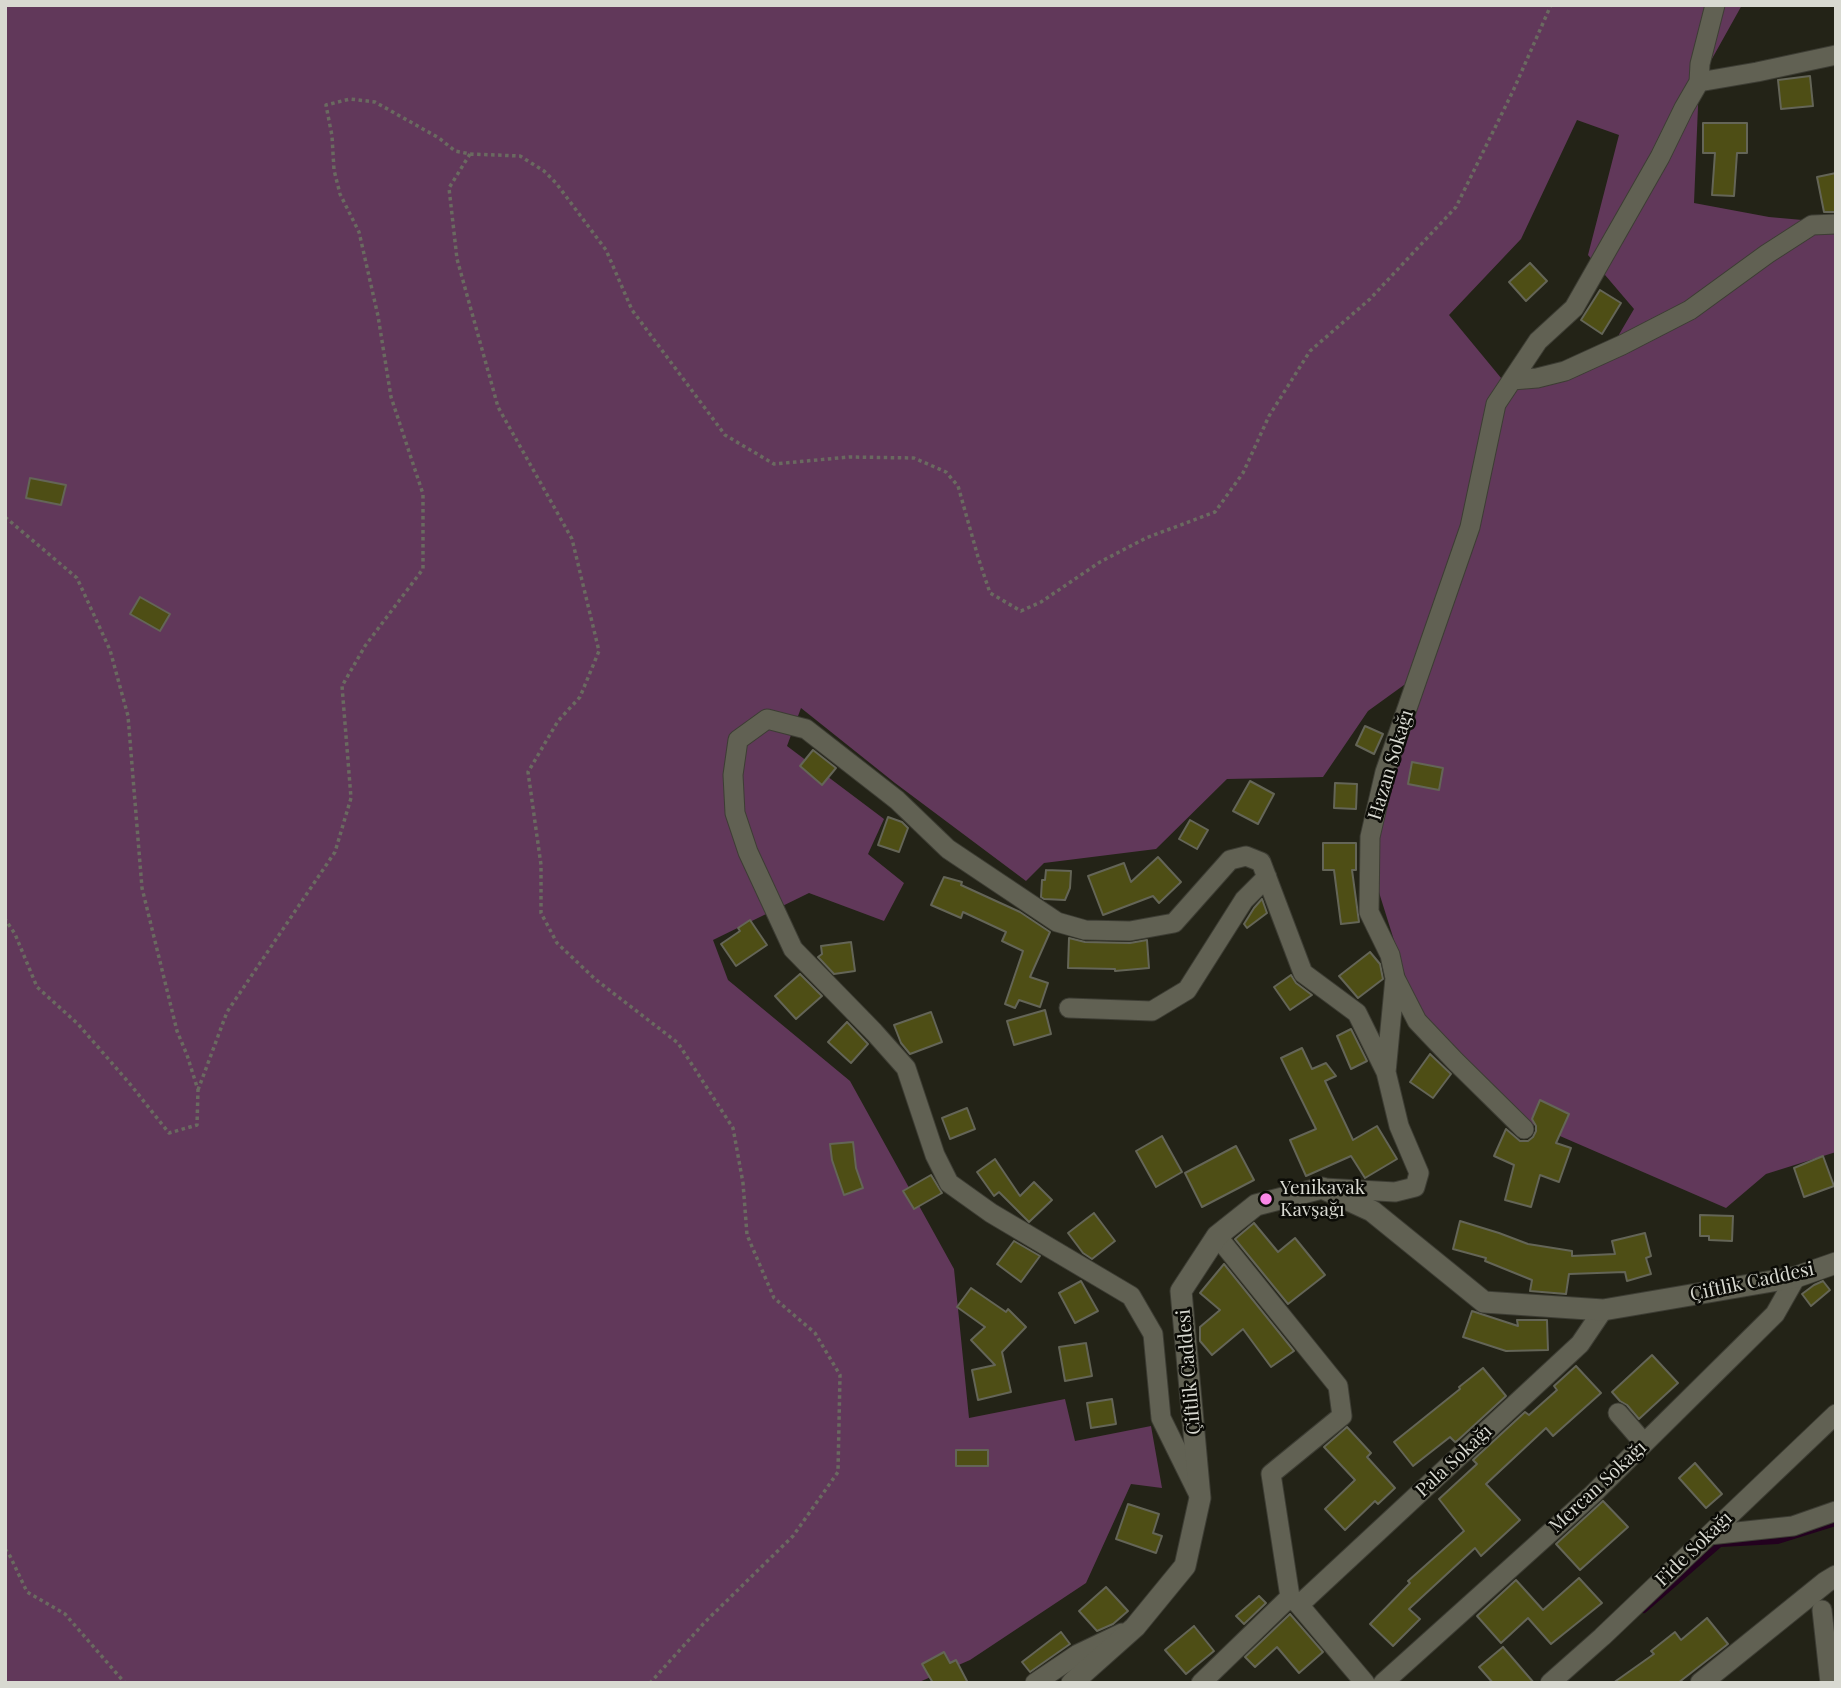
<!DOCTYPE html>
<html>
<head>
<meta charset="utf-8">
<style>
	body { margin:0 }
	#map { position:relative; width:1841px; height:1688px; overflow:hidden; background:#232317; font-family:"Playfair Display",serif }
	canvas { display:block }
	.frame { position:absolute; inset:0; border:7px solid #d8d9d1; pointer-events:none }
</style>
</head>
<body>
<div id="map">
<canvas width="1841" height="1688"></canvas>
<div class="frame"></div>
</div>
<script>
const ctx = document.querySelector('canvas').getContext('2d');
ctx.lineJoin = 'round';
function paint(path, color) {
  ctx.fillStyle = color;
  ctx.fill(path, 'evenodd');
}
function toPath(rows) {
  const path = new Path2D();
  for (const r of rows) {
    path.moveTo(r[0], r[1]);
    for (let i = 2; i < r.length; i += 2) path.lineTo(r[i], r[i + 1]);
  }
  return path;
}
function strokePath(path, color, width, dash) {
  ctx.strokeStyle = color;
  ctx.lineWidth = width;
  ctx.lineCap = dash ? 'butt' : 'round';
  ctx.setLineDash(dash || []);
  ctx.stroke(path);
}
function drawText(font, color, halo, rows, align = 'center') {
  ctx.font = font + ' "Playfair Display",serif';
  ctx.lineWidth = 5;
  ctx.setLineDash([]);
  ctx.textBaseline = 'middle';
  ctx.strokeStyle = halo;
  ctx.fillStyle = color;
  for (const [text, x, y, turn = 0] of rows) {
    ctx.save();
    ctx.translate(x, y);
    ctx.rotate((+turn || 0) * Math.PI / 180);
    ctx.textAlign = isNaN(turn) ? turn : align;
    if (halo) ctx.strokeText(text, 0, 0);
    ctx.fillText(text, 0, 0);
    ctx.restore();
  }
}
paint(toPath([
	[5,5,1742,5,1699,82,1694,203,1769,217,1836,223,1836,1152,1766,1174,1726,1208,1493,1107,1413,1001,1372,870,1391,763,1415,707,1404,685,1368,711,1323,777,1227,779,1156,849,1044,863,1026,881,895,783,801,708,787,746,884,819,868,854,904,883,884,921,809,893,713,940,728,980,850,1081,954,1269,969,1418,1065,1399,1075,1441,1151,1426,1162,1488,1131,1484,1086,1583,970,1660,917,1683,5,1683],
	[1577,120,1619,135,1588,255,1634,309,1607,355,1511,390,1449,315,1521,239]
]), '#61385a');
strokePath(toPath([
	[1644,1610,1720,1544,1778,1541,1836,1523]
]), '#23011f', 6);
const building = toPath([
	[1810,76,1813,106,1781,109,1778,80,1810,76],
	[1703,123,1747,123,1747,153,1737,153,1734,196,1712,195,1715,153,1703,153,1703,123],
	[1836,173,1836,212,1824,212,1817,177,1836,173],
	[1530,263,1547,281,1526,301,1509,282,1530,263],
	[1600,290,1621,303,1602,334,1581,320,1600,290],
	[30,478,66,485,61,505,26,498,30,478],
	[140,597,170,614,160,631,130,614,140,597],
	[1365,726,1383,734,1374,754,1356,745,1365,726],
	[813,750,836,768,822,785,800,766,813,750],
	[1412,762,1443,768,1439,790,1408,784,1412,762],
	[1250,781,1274,794,1258,824,1233,811,1250,781],
	[1335,783,1357,784,1356,809,1334,808,1335,783],
	[888,817,902,822,908,828,899,852,878,845,888,817],
	[1190,820,1208,830,1197,849,1179,839,1190,820],
	[1323,843,1356,843,1356,870,1352,870,1359,922,1341,924,1334,870,1323,870,1323,843],
	[1158,857,1181,882,1159,903,1153,896,1103,915,1088,876,1124,863,1131,882,1158,857],
	[1046,870,1071,871,1070,888,1065,900,1044,899,1041,897,1042,880,1045,880,1046,870],
	[944,877,962,882,961,885,1020,912,1050,932,1030,977,1048,983,1040,1007,1019,1000,1015,1008,1005,1004,1023,951,1002,941,1006,932,963,912,961,918,931,905,944,877],
	[1262,899,1267,913,1247,928,1244,924,1254,908,1262,899],
	[750,920,767,945,736,966,721,944,740,931,738,928,750,920],
	[1069,938,1085,942,1130,943,1147,940,1149,968,1115,971,1115,969,1068,968,1069,938],
	[851,942,855,971,834,974,818,957,822,954,821,946,851,942],
	[1370,952,1380,964,1383,979,1358,998,1339,976,1370,952],
	[800,974,822,996,796,1019,775,996,800,974],
	[1291,975,1296,983,1312,995,1290,1010,1274,987,1291,975],
	[1045,1010,1051,1034,1014,1045,1007,1021,1045,1010],
	[931,1012,942,1042,910,1054,901,1043,894,1025,931,1012],
	[847,1022,868,1044,851,1063,828,1042,847,1022],
	[1351,1029,1367,1061,1351,1069,1337,1036,1351,1029],
	[1302,1048,1312,1069,1326,1063,1336,1076,1325,1081,1353,1140,1377,1126,1397,1159,1365,1178,1351,1156,1306,1176,1290,1140,1316,1129,1281,1058,1302,1048],
	[1430,1054,1451,1074,1433,1098,1410,1082,1430,1054],
	[1540,1100,1569,1114,1556,1143,1571,1148,1559,1182,1540,1175,1531,1207,1505,1200,1514,1165,1494,1156,1506,1129,1520,1141,1528,1141,1533,1137,1536,1131,1536,1126,1532,1119,1540,1100],
	[967,1108,975,1129,950,1139,942,1118,967,1108],
	[1162,1136,1182,1172,1156,1187,1136,1151,1162,1136],
	[853,1142,856,1168,863,1188,844,1195,832,1160,830,1144,853,1142],
	[1236,1146,1254,1180,1202,1207,1185,1173,1236,1146],
	[1823,1156,1834,1186,1804,1197,1794,1168,1823,1156],
	[995,1159,1020,1196,1034,1182,1052,1200,1029,1222,999,1192,994,1196,977,1172,995,1159],
	[931,1175,942,1193,914,1209,903,1191,931,1175],
	[1094,1213,1115,1241,1092,1259,1083,1253,1068,1233,1094,1213],
	[1700,1215,1733,1216,1732,1241,1709,1240,1709,1236,1700,1236,1700,1215],
	[1460,1221,1499,1233,1528,1244,1572,1251,1572,1256,1615,1254,1612,1241,1645,1233,1651,1256,1646,1258,1651,1274,1627,1281,1625,1272,1569,1274,1566,1294,1530,1291,1532,1280,1485,1261,1486,1258,1453,1249,1460,1221],
	[1254,1223,1278,1252,1295,1238,1325,1275,1288,1304,1235,1239,1254,1223],
	[1014,1241,1040,1256,1021,1282,997,1264,1014,1241],
	[1224,1264,1294,1351,1271,1367,1243,1329,1212,1355,1200,1341,1200,1327,1220,1310,1200,1293,1224,1264],
	[1081,1281,1098,1311,1075,1323,1059,1293,1081,1281],
	[1823,1281,1830,1290,1811,1306,1802,1294,1814,1285,1823,1281],
	[971,1288,1006,1312,1008,1309,1026,1327,1002,1352,1011,1392,978,1400,972,1370,995,1365,971,1340,985,1327,957,1307,971,1288],
	[1472,1311,1518,1326,1517,1320,1547,1320,1548,1350,1506,1351,1463,1337,1472,1311],
	[1086,1343,1092,1376,1065,1381,1059,1347,1086,1343],
	[1652,1355,1678,1383,1639,1419,1627,1405,1620,1401,1612,1392,1652,1355],
	[1576,1366,1601,1393,1553,1436,1546,1428,1486,1484,1520,1520,1481,1556,1475,1548,1409,1609,1420,1619,1393,1646,1370,1624,1410,1583,1408,1581,1464,1531,1439,1499,1477,1464,1473,1460,1525,1412,1529,1415,1557,1390,1554,1386,1576,1366],
	[1483,1368,1506,1396,1457,1441,1455,1442,1450,1437,1413,1466,1394,1442,1460,1389,1459,1387,1483,1368],
	[1112,1399,1116,1424,1091,1428,1087,1403,1112,1399],
	[1347,1427,1371,1453,1367,1457,1395,1488,1378,1504,1375,1501,1345,1530,1325,1509,1355,1480,1324,1447,1347,1427],
	[956,1450,988,1450,988,1466,956,1466,956,1450],
	[1695,1463,1722,1494,1706,1508,1679,1478,1695,1463],
	[1603,1501,1628,1527,1580,1570,1556,1544,1603,1501],
	[1128,1504,1159,1514,1153,1533,1162,1536,1156,1553,1116,1539,1128,1504],
	[1579,1578,1602,1603,1551,1644,1528,1618,1501,1643,1477,1616,1516,1580,1543,1610,1579,1578],
	[1106,1587,1128,1611,1113,1624,1097,1631,1079,1611,1106,1587],
	[1259,1596,1266,1603,1244,1624,1236,1616,1259,1596],
	[1290,1614,1323,1652,1299,1673,1277,1647,1255,1667,1245,1657,1290,1614],
	[1707,1618,1728,1644,1678,1683,1613,1683,1654,1654,1651,1651,1675,1632,1681,1640,1707,1618],
	[1194,1626,1214,1651,1186,1674,1165,1650,1194,1626],
	[1061,1632,1070,1644,1030,1672,1022,1662,1061,1632],
	[1503,1647,1534,1683,1493,1683,1479,1667,1503,1647],
	[944,1652,950,1663,956,1660,968,1683,933,1683,922,1664,944,1652]
]);
paint(building, '#4e4e15');
strokePath(building, '#646557', 2);
const minor = toPath([
	[1699,82,1757,72,1836,55],
	[1512,380,1537,378,1565,371,1622,345,1690,310,1767,254,1812,225,1836,224],
	[1395,978,1417,1021,1455,1061,1524,1129],
	[1069,1008,1152,1011,1187,990,1244,900,1267,877],
	[1324,1188,1395,1192,1415,1187,1419,1173,1399,1126,1386,1072,1395,978,1390,955,1369,912,1370,837,1385,772,1470,527,1496,404,1538,341,1574,308,1660,157,1684,108,1699,82,1700,64,1715,5],
	[1217,1236,1338,1386,1342,1416,1271,1474,1290,1597,1299,1605,1365,1683],
	[1618,1413,1644,1443],
	[1198,1493,1161,1418,1153,1334,1131,1296,991,1213,949,1183,935,1155,906,1068,874,1032,793,949,748,852,735,813,733,775,738,740,767,719,806,729,897,800,948,849,1057,922,1085,930,1130,931,1174,923,1230,860,1246,856,1261,862,1303,973,1357,1013,1386,1072],
	[1709,1535,1793,1526,1836,1511],
	[1299,1605,1580,1344,1603,1310],
	[1822,1610,1830,1683],
	[1035,1683,1078,1654,1122,1633],
	[1201,1683,1290,1597],
	[1383,1683,1593,1494,1775,1314,1796,1277],
	[1550,1683,1602,1637,1836,1414]
]);
const tertiary = toPath([
	[1072,1683,1135,1627,1185,1566,1200,1498,1181,1291,1217,1236,1256,1205,1322,1188,1372,1211,1484,1302,1603,1310,1796,1277,1836,1263],
	[1701,1683,1826,1582,1836,1576]
]);
strokePath(minor, '#3d3d34', 21);
strokePath(tertiary, '#3d3d34', 23);
strokePath(toPath([
	[470,154,449,188,457,259,498,407,572,539,599,651,580,697,558,721,528,772,541,865,541,913,557,943,595,979,678,1043,733,1128,743,1183,747,1235,774,1298,815,1333,840,1375,838,1472,793,1536,705,1622,650,1683],
	[5,517,77,578,110,650,128,716,142,888,177,1031,187,1055,198,1090,197,1125,169,1133,130,1084,78,1024,37,987,15,934,5,919],
	[198,1090,227,1012,335,852,351,798,342,686,365,646,423,569,423,494,391,397,378,316,359,232,340,194,334,170,332,136,326,105,350,99,375,102,439,138,455,151,470,154,520,156,544,171,556,183,606,250,632,310,725,435,774,464,849,457,914,458,946,472,958,486,978,557,990,593,1021,611,1041,602,1100,562,1146,538,1215,512,1243,473,1269,416,1310,351,1370,299,1456,207,1513,91,1551,5],
	[5,1549,10,1556,27,1592,65,1614,125,1683]
]), '#6a6a60', 3.5, [3.5, 3.5]);
strokePath(minor, '#616153', 19);
strokePath(tertiary, '#616153', 21);
for (const [x, y, r, color] of [
	[1266,1199,7,"#fa87e7"]
]) {
  const dot = new Path2D();
  dot.arc(x, y, r, 0, 2 * Math.PI);
  ctx.fillStyle = color;
  ctx.fill(dot);
  strokePath(dot, '#0c0c07', 2.5);
}
drawText('19px', '#d8d9d1', '#0c0c07', [
	["Hazan Sokağı",1391,765,-73],
	["Çiftlik Caddesi",1752,1282,-12],
	["Çiftlik Caddesi",1189,1372,-95],
	["Pala Sokağı",1454,1461,-43],
	["Mercan Sokağı",1598,1487,-43],
	["Fide Sokağı",1694,1549,-44]
]);
drawText('19px', '#d8d9d1', '#0c0c07', [
	["Yenikavak",1280,1188],
	["Kavşağı",1280,1210]
], 'left');
</script>
</body>
</html>
